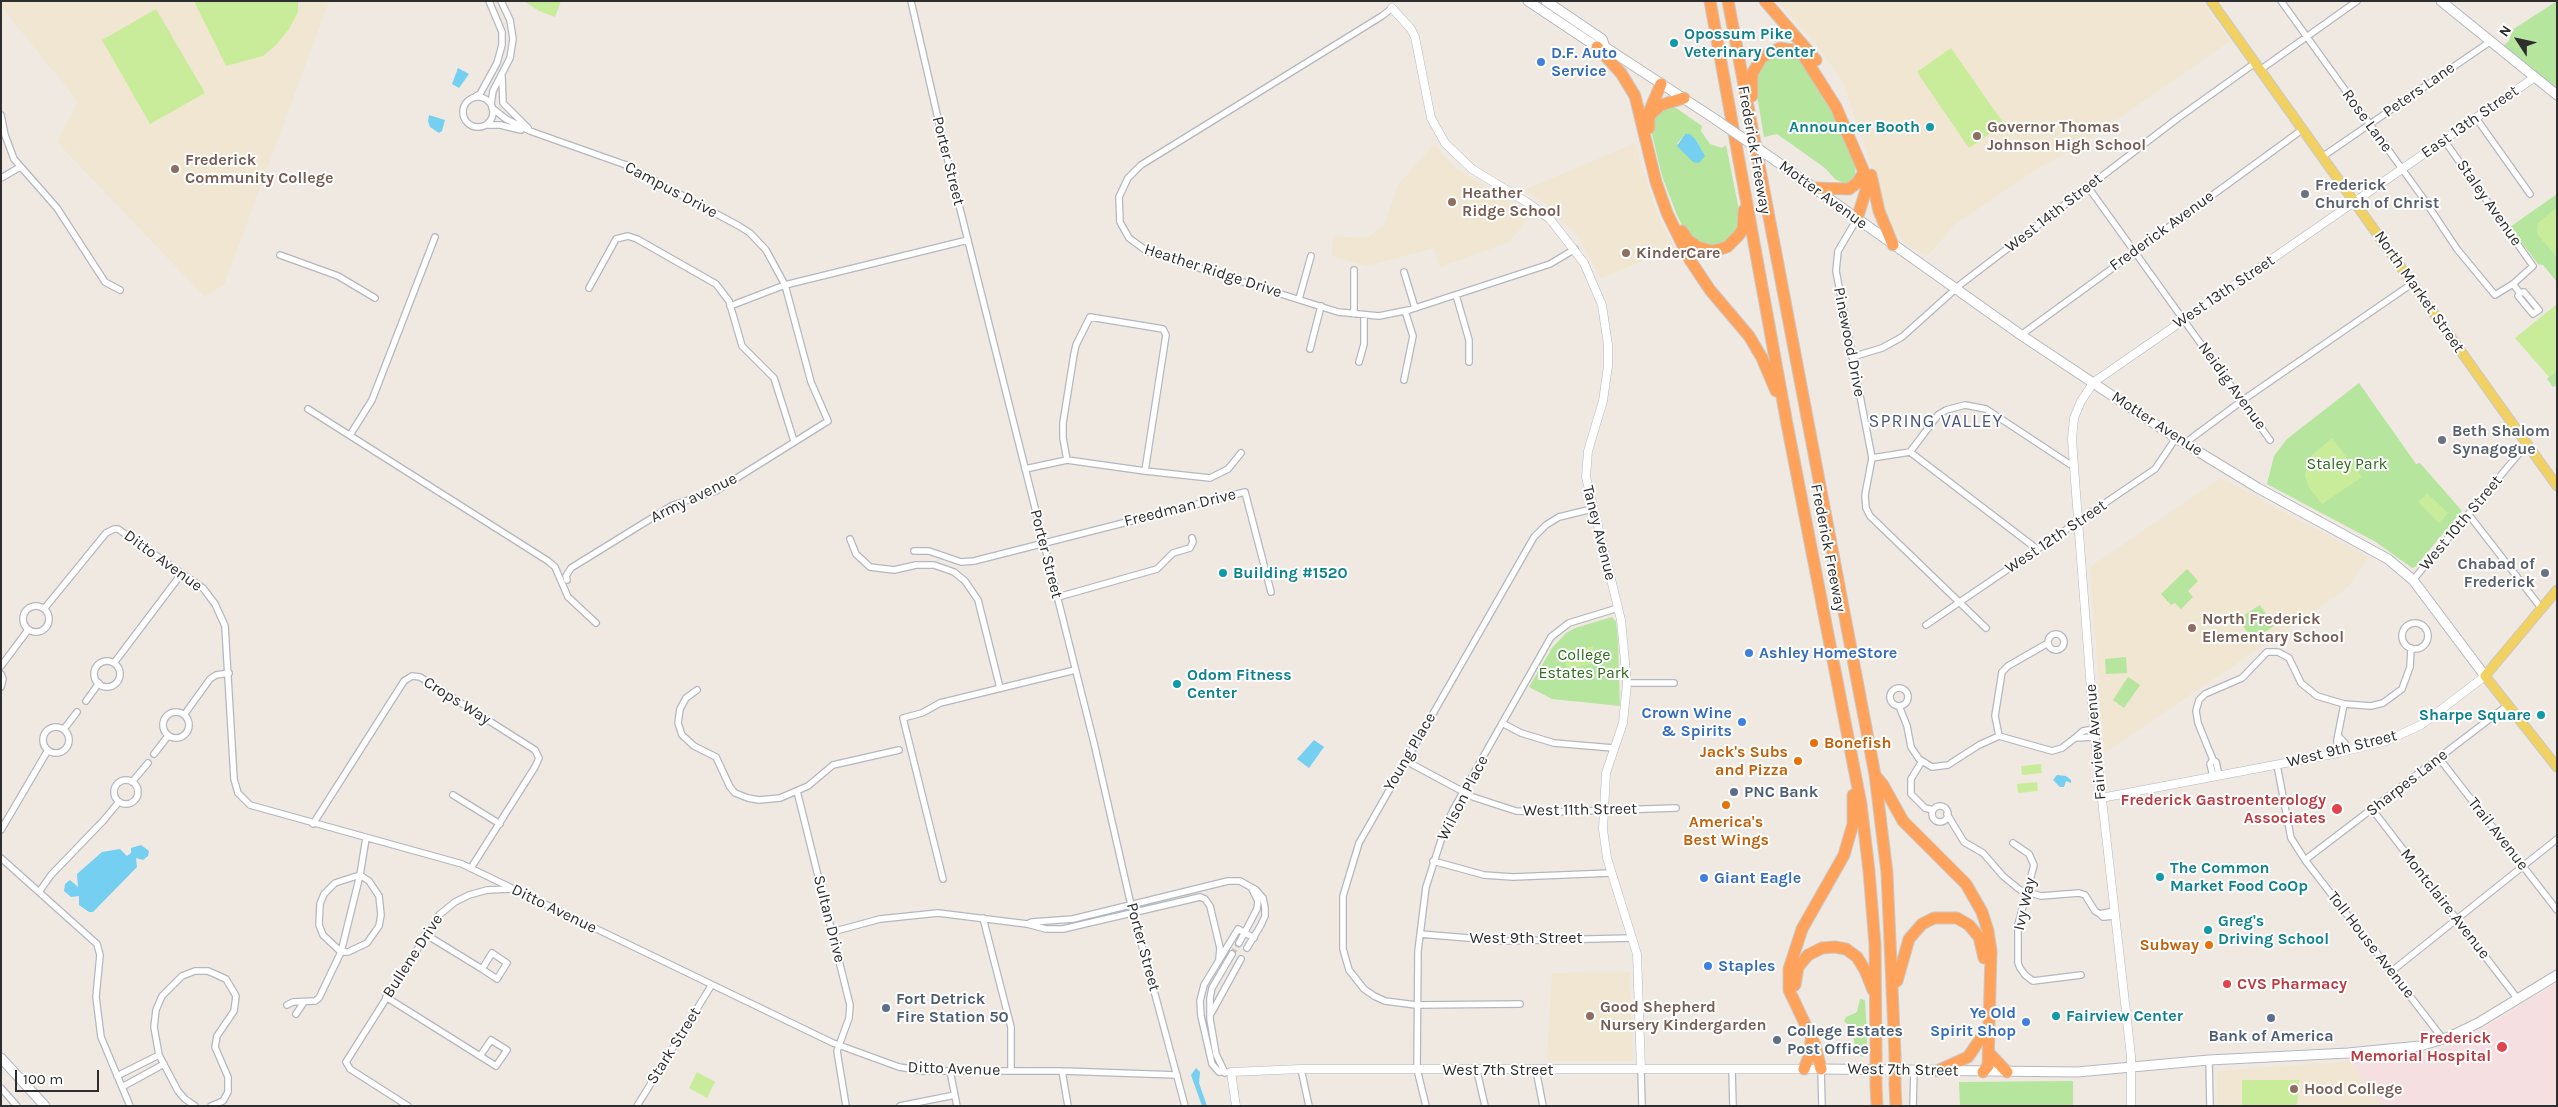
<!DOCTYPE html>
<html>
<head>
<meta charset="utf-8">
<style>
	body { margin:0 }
	#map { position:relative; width:2558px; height:1107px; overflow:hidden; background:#efe9e1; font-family:Karla,sans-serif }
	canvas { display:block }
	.frame { position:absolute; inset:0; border:2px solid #2e2e2e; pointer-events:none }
	.north { position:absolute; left:2493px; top:15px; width:50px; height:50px; -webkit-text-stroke:4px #fff; paint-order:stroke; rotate:305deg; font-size:14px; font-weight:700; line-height:20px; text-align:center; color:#2e2e2e }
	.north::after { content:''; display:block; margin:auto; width:18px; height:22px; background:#2e2e2e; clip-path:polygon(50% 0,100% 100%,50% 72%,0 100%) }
	.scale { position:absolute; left:15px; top:1070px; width:84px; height:22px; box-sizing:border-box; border:2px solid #2e2e2e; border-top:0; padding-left:6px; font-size:15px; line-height:18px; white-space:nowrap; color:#2e2e2e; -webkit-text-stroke:4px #fff; paint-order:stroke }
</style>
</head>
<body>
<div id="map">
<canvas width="2558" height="1107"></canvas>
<div class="frame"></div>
<div class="north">N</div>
<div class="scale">100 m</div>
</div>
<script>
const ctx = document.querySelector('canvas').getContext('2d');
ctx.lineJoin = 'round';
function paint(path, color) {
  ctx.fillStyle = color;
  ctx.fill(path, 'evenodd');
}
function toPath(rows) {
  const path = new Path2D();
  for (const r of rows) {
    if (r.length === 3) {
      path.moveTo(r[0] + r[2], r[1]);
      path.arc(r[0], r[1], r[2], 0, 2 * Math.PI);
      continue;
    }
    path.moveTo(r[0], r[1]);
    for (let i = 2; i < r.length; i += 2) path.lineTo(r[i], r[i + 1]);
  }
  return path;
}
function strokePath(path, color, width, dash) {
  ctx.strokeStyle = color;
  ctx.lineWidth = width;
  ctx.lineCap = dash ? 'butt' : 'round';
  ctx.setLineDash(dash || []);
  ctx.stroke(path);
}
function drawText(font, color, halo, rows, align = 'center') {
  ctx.font = font + ' Karla,sans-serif';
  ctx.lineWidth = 4;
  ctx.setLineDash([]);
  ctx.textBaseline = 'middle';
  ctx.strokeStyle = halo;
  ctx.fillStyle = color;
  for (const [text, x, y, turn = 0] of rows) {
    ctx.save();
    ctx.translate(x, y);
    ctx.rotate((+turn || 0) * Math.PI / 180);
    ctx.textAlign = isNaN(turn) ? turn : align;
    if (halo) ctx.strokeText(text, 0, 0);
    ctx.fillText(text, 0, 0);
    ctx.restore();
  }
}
paint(toPath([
	[1,1,329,1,224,285,206,296,203,295,57,142,78,102,1,6],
	[1777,1,2202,1,2230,41,2072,151,2038,168,1957,223,1927,256,1905,243,1888,222,1871,165,1843,82,1815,43],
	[1636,143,1639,158,1658,216,1674,248,1601,278,1579,238,1546,204,1524,190],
	[1434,144,1455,168,1532,215,1509,242,1440,267,1434,248,1366,266,1332,256,1333,236,1367,238,1384,225,1398,185],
	[2221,478,2368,557,2349,586,2325,604,2104,753,2090,567],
	[1629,972,1633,1059,1630,1061,1547,1061,1552,973],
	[2350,1061,2383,1106,2217,1106,2217,1071]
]), '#f0e6d1');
paint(toPath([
	[2557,983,2557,1106,2383,1106,2350,1061,2435,1051,2459,1043]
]), '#f5dfe0');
paint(toPath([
	[2557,1,2557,93,2500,48,2509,41,2512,30],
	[1777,53,1797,55,1835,114,1856,166,1855,175,1850,183,1843,183,1835,179,1825,168,1777,134,1764,137,1754,77,1761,60],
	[1667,107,1676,108,1702,126,1701,131,1710,144,1722,148,1726,145,1741,220,1740,229,1728,244,1707,248,1687,235,1677,215,1662,176,1652,134,1652,120],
	[1685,134,1696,140,1705,156,1677,144],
	[2557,194,2557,282,2543,265,2538,264,2510,227],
	[2557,370,2557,385,2553,387,2547,379],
	[2359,383,2416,464,2420,463,2462,511,2415,567,2412,568,2376,542,2267,484,2274,456,2287,439],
	[2187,569,2198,581,2188,591,2193,597,2181,609,2175,603,2171,605,2161,594],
	[2260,605,2274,626,2253,640,2238,619],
	[1612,617,1616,622,1618,641,1620,706,1552,699,1529,687,1552,648,1566,633,1575,628],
	[2126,657,2127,673,2106,674,2105,659],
	[2128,677,2140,685,2124,708,2113,700],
	[1860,999,1865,1000,1867,1038,1867,1050,1863,1057,1855,1053,1853,1029,1844,1021,1846,1017,1857,1012],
	[2073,1081,2073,1106,1960,1106,1959,1082]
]), '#b6e59e');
paint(toPath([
	[194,1,298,1,298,12,289,29,277,44,263,56,226,66],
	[524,1,561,1,555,17,539,11],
	[156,9,205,93,150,124,102,40],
	[1951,48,2004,124,1969,148,1917,72],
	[2557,207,2557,257,2537,234,2538,223],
	[2557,304,2557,370,2549,377,2515,338],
	[2332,438,2362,477,2322,504,2308,486,2305,475,2307,465,2312,455],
	[2427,493,2448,513,2439,523,2418,502],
	[1593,646,1597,662,1567,670,1563,654],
	[2041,764,2042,773,2022,775,2021,766],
	[2037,782,2038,791,2018,793,2017,784],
	[697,1072,715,1082,707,1098,689,1088],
	[2242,1080,2299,1080,2297,1106,2242,1106]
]), '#c9ec9a');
paint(toPath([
	[458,68,469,74,459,88,452,84],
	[429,115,445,120,442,131,439,133,430,127,428,121],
	[1685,134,1690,134,1696,140,1705,156,1699,163,1693,162,1677,146],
	[1314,740,1324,747,1309,768,1297,759],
	[2057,775,2066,776,2071,780,2071,783,2066,781,2064,787,2060,787,2053,780],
	[141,845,149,851,148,856,143,860,136,858,137,867,93,912,89,912,79,905,79,896,71,897,64,891,65,884,70,880,78,887,77,874,102,852,120,849,127,856,131,853,131,848],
	[1196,1068,1200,1072,1199,1083,1207,1106,1202,1106,1191,1075]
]), '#75cff0');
strokePath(toPath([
	[1232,954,1239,943]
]), '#c8c4bd', 5.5, [5.5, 3]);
const minor = toPath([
	[911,1,945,149,1094,743,1131,905,1185,1106],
	[2281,1,2423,198,2457,249,2495,295,2513,284,2533,266,2444,140],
	[1392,8,1382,16,1141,165,1128,178,1119,197,1120,222,1129,238,1148,252,1338,312,1379,316,1409,310,1550,264,1575,249],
	[2260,70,2357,1],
	[502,76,503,103,528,128],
	[476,96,480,94,497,63,502,45,502,32,489,1],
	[478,112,15],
	[491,104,493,91,510,58,513,39,510,20,501,1],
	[492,108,506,119,530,131,626,165,739,226,750,233,766,250,785,285,968,240],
	[1,115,5,135,14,159,57,208,105,282,120,290],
	[2476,118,2530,194],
	[486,125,500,125,521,130],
	[2322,157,2491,41],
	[1,178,20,167],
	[2088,187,2270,440],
	[1857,219,1838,251,1836,271,1872,458,1865,495,1866,508,1870,516,1986,628],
	[280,255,338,276,375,298],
	[1404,272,1415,308],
	[2513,284,2520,293,2518,296,2533,314,2539,310,2524,292,2520,293],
	[589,288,616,239,628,236,637,239,716,284,729,301,742,346,774,378,794,441],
	[1456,295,1469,340,1469,362],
	[1299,299,1311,256],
	[1354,314,1354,270],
	[2021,335,2303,129],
	[1310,349,1321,306],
	[1852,357,1882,348,1902,337,1961,284,2178,118,2255,63],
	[1359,362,1364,344,1364,315],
	[1404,380,1413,336,1405,311],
	[308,409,548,561,555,567,568,597,596,623],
	[350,435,372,400,435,237],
	[2185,443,2243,400,2413,283],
	[1910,452,2037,549],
	[1872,458,1910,452,1938,415,1946,410,1965,405,1986,409,2074,467],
	[1025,469,1067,460,1063,438,1063,423,1074,354,1076,345,1090,317,1163,329,1166,335,1145,471,1067,460],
	[1145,471,1210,478,1228,469,1241,453],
	[2469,515,2542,609],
	[850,539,856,554,870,567,894,570,916,565,934,565,954,572,965,581,978,600,1000,688],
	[914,551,929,551,961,562,974,561,1245,492,1271,592],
	[567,580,566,576,571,568,673,505,716,491,828,421,811,382,785,285,730,306],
	[2413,580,2527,444],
	[1058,597,1157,569,1173,553,1190,548,1193,542,1192,538],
	[36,619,13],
	[44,609,106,533,114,529,118,529,203,588,215,604,225,626,234,779,238,793,250,805,462,864,833,1043,899,1067,923,1071,1062,1071,1177,1075],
	[2415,636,13],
	[1926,625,2155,469,2176,438],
	[2056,642,8],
	[107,674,13],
	[114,663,182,573],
	[1,666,28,630],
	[1,674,3,679,1,687],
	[1627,683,1674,683],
	[1899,697,9],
	[697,690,686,698,680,709,678,723,682,735,694,746,716,757,730,787,735,793,748,798,759,800,780,798,808,786,833,765,899,750],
	[86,701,99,683],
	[1899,706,1907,726,1911,747,1919,759,1932,767,1948,765,1979,745,1999,736,2052,751,2062,748,2075,738],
	[176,725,13],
	[184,715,210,679,216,675,229,673],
	[1502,723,1521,733,1554,743,1613,748],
	[56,740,13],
	[64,729,77,712],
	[2094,729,2083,731,2075,738,2095,737],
	[1999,736,1995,716,2002,672,2008,666,2048,643],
	[2339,737,2345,743,2346,751],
	[2338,753,2337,740,2344,704],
	[154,754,168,736],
	[2439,758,2557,910],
	[2213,760,2198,723,2196,711,2199,700,2205,694,2242,678,2267,652,2278,652,2289,658,2301,683,2317,696,2344,704,2371,706,2383,703,2402,689,2410,667,2411,648],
	[1406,761,1473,797,1516,811,1553,812,1676,808],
	[1922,761,1911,779,1911,794,1925,808,1933,810],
	[2277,765,2291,838,2305,860,2443,1039],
	[2213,776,2210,764,2213,760,2216,762,2219,775],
	[126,792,12],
	[132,782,148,763],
	[797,791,850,1005,849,1018,837,1051,846,1106],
	[453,795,500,824],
	[1940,814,8],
	[2372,809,2517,998],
	[1947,814,1964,842,1983,853,2003,876,2020,890,2041,896,2079,893,2085,895,2095,911,2100,914],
	[313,824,404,681,412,676,420,677,535,750,539,758,535,767,471,868],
	[1,830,48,750],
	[2013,843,2029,854,2034,865,2018,925,2018,963,2020,968,2025,975,2033,981,2081,975],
	[1,858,97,944,100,955,96,997,101,1037,130,1106],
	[2305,860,2508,705],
	[1433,861,1484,875,1513,877,1611,873],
	[360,875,369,881,379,896,381,915,379,926,367,943,348,952,341,952,323,935,319,925,320,904,324,894,335,883,360,875],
	[943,879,903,718,922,713,940,703,1075,670],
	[39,892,51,875,103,821,118,803],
	[2114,911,2100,914,2103,917,2115,916],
	[983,918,1011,1027,1011,1070],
	[1027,924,1032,922,1073,919,1228,881,1240,881,1256,890,1263,898,1265,908,1265,916,1261,925,1247,948],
	[832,932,880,919,938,913,1027,924,1046,929,1063,929,1200,897,1205,899,1210,906,1220,948,1219,959],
	[425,934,482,969],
	[1420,934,1505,941,1632,938],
	[1239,943,1257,909,1258,901,1252,889],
	[492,953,507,963,497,979,482,969,492,953],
	[2392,971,2557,839],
	[386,997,480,1056],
	[1520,1004,1416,1005,1385,1001,1374,996,1364,989,1349,970,1343,949,1343,896,1359,843,1534,537,1546,525,1559,517,1592,509],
	[287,1005,293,1002,315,1001,319,998,341,952,360,875,366,838],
	[1212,1012,1241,959],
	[296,1014,304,1002],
	[491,1040,507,1050,496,1066,480,1056,491,1040],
	[2209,1060,2210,1106],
	[1301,1069,1309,1106],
	[1732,1069,1733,1106],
	[1821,1069,1822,1106],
	[1536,1070,1543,1106],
	[1641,1070,1642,1106],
	[950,1071,957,1106],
	[1062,1071,1068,1106],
	[1477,1071,1485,1106],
	[1231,1072,1219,1072,1212,1064,1201,1016,1200,1001,1204,985,1238,929,1254,938],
	[1225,1073,1216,1054,1210,1019,1210,998,1212,988,1232,954],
	[117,1076,159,1055],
	[122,1087,164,1064],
	[1,1088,17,1106],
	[195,1106,185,1099,178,1091,159,1055,154,1027,156,1010,162,996,182,976,195,971,208,971,226,979,236,996,234,1011,217,1036,215,1047,228,1077,228,1092,223,1101,211,1106],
	[408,1106,350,1069,346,1062,439,915,455,902,469,895,487,890,510,889],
	[637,1106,711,986],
	[900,1106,955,1095],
	[1426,1106,1417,1069,1418,951,1426,887,1444,831,1453,810,1551,637,1569,623,1618,608],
	[1913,1106,1914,1070]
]);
const tertiary = toPath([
	[1392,8,1411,29,1415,37,1431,118,1445,143,1472,169,1528,203,1550,219,1584,263,1602,305,1608,345,1608,366,1603,401,1588,451,1586,477,1621,620,1627,683,1623,723,1606,773,1603,829,1607,858,1637,954,1641,1070],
	[2101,798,2338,753,2386,741,2421,725,2485,676],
	[1236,1106,1231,1072,1301,1069,1821,1069],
	[2131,1106,2131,1056,2094,729,2074,467,2072,439,2074,418,2081,401,2094,382,2535,77]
]);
const secondary = toPath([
	[1528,1,1597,47,1605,47,1715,119],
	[1546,1,1602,39,1605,47],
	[2441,1,2557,95],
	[1776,161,2021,335,2176,438,2258,488,2388,559,2413,580,2485,676],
	[1,1058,45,1106],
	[1821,1069,2077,1072,2209,1060,2348,1053,2420,1046,2449,1037,2478,1023,2557,975]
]);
const primary = toPath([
	[2211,1,2557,486],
	[2557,590,2485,676,2557,767]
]);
const motorway = toPath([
	[1710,1,1787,424,1861,804,1869,871,1875,945,1876,1054],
	[1728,1,1875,775,1887,873,1895,1055],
	[1765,1,1816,60],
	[1597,47,1621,73,1635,96,1656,182,1667,213,1690,260,1710,290,1749,336,1762,358,1776,391],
	[1752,96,1752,74,1762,57,1780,48,1792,50,1803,55,1836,107,1864,172,1866,190,1857,219],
	[1650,115,1661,105,1684,98],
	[1649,128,1649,112,1661,84],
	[1871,175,1879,211,1893,245],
	[1814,188,1849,189,1857,183,1864,172],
	[1682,231,1688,240,1698,247,1712,251,1720,249,1727,247,1739,235,1743,229,1744,210],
	[1875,775,1883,785,1903,821,1966,884,1982,912,1988,931,1991,951,1988,1066,1983,1072],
	[1897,981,1909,939,1922,924,1934,918,1957,918,1969,925,1979,937,1984,958],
	[1795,985,1798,967,1808,955,1822,948,1835,947,1846,949,1857,957,1865,970,1873,990],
	[1989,1053,2007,1072],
	[1804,1069,1810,1054,1811,1041],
	[1821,1069,1815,1045,1789,990,1789,969,1802,929,1844,855,1853,824,1853,795],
	[1937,1071,1968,1057,1981,1038],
	[1895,1085,1896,1106],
	[1876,1086,1877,1106]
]);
strokePath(minor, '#b4b7c1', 8);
strokePath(tertiary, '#b4b7c1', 9);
strokePath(secondary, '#b4b7c1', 11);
strokePath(primary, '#c9c9c9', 11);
strokePath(motorway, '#c9c9c9', 13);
strokePath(minor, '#fff', 5.5);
strokePath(tertiary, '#fff', 8);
strokePath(secondary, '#fff', 9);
strokePath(primary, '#f2d163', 9);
strokePath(motorway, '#ffa35c', 11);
const secondaryBridge = toPath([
	[1715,119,1776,161]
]);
const motorwayBridge = toPath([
	[1876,1054,1876,1086],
	[1895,1055,1895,1085]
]);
strokePath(secondaryBridge, '#b4b7c1', 11, []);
strokePath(motorwayBridge, '#c9c9c9', 13, []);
strokePath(secondaryBridge, '#fff', 9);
strokePath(motorwayBridge, '#ffa35c', 11);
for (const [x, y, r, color] of [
	[1674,43,5,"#0f9aa8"],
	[1541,62,5,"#3f7fe0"],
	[1930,127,5,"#0f9aa8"],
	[1977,136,5,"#8d6e63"],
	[175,169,5,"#8d6e63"],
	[2305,194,5,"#6b7280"],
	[1452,202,5,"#8d6e63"],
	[1626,253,5,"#8d6e63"],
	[2442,440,5,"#6b7280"],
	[1223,573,5,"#0f9aa8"],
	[2545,573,5,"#6b7280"],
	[2192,628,5,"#8d6e63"],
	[1749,653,5,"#3f7fe0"],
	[1177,684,5,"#0f9aa8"],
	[2541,715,5,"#0f9aa8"],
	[1742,722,5,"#3f7fe0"],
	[1814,743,5,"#e8710a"],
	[1798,761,5,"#e8710a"],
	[1734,792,5,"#5c6f8a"],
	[1726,805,5,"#e8710a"],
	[2337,809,6,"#e0444e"],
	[2160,877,5,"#0f9aa8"],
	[1704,878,5,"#3f7fe0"],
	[2208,930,5,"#0f9aa8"],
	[2209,945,5,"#e8710a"],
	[1708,966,5,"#3f7fe0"],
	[2227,984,5,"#e0444e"],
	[886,1008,5,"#5c6f8a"],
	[1590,1016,5,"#8d6e63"],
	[2056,1016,5,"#0f9aa8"],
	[2271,1018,5,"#5c6f8a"],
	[2026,1022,5,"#3f7fe0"],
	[1777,1040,5,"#5c6f8a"],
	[2502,1047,6,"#e0444e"],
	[2294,1089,5,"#8d6e63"]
]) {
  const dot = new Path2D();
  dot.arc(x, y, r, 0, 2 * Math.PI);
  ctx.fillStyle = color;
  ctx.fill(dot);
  strokePath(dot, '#fff', 2);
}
drawText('bold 16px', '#0d838f', '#fff', [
	["Opossum Pike",1684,34],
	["Veterinary Center",1684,52],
	["Announcer Booth",1920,127,"right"],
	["Building #1520",1233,573],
	["Odom Fitness",1187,675],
	["Center",1187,693],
	["Sharpe Square",2531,715,"right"],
	["The Common",2170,868],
	["Market Food CoOp",2170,886],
	["Greg's",2218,921],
	["Driving School",2218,939],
	["Fairview Center",2066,1016]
], 'left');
drawText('bold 16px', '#366cbe', '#fff', [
	["D.F. Auto",1551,53],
	["Service",1551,71],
	["Ashley HomeStore",1759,653],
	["Crown Wine",1732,713,"right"],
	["& Spirits",1732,731,"right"],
	["Giant Eagle",1714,878],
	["Staples",1718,966],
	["Ye Old",2016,1013,"right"],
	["Spirit Shop",2016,1031,"right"]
], 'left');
drawText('16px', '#2e2e2e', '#fff', [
	["Peters Lane",2419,90,-35],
	["Rose Lane",2367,121,54],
	["East 13th Street",2470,122,-35],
	["Frederick Freeway",1754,150,80],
	["Porter Street",948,161,76],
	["Campus Drive",671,190,28],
	["Motter Avenue",1823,195,36],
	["Staley Avenue",2489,203,55],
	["West 14th Street",2054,213,-38],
	["Frederick Avenue",2162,231,-36],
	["Heather Ridge Drive",1213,271,18],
	["West 13th Street",2224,292,-34],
	["North Market Street",2419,292,55],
	["Pinewood Drive",1849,342,79],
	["Neidig Avenue",2232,386,54],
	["Motter Avenue",2157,424,33],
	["Army avenue",694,498,-26],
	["Freedman Drive",1180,508,-14],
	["West 10th Street",2461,523,-50],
	["Taney Avenue",1599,533,76],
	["West 12th Street",2056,537,-34],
	["Frederick Freeway",1828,548,79],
	["Porter Street",1046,554,76],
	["Ditto Avenue",163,561,36],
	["Crops Way",457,701,32],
	["Fairview Avenue",2096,742,-95],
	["West 9th Street",2342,749,-14],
	["Young Place",1410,752,-60],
	["Sharpes Lane",2407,783,-38],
	["Wilson Place",1463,798,-63],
	["West 11th Street",1580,810,-1],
	["Trail Avenue",2498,834,52],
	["Ivy Way",2025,904,-77],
	["Montclaire Avenue",2445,904,52],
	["Ditto Avenue",554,909,26],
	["Sultan Drive",829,919,76],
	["West 9th Street",1526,938],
	["Toll House Avenue",2371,945,52],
	["Porter Street",1143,947,75],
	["Bullene Drive",413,956,-57],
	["Stark Street",674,1046,-58],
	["Ditto Avenue",954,1069,2],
	["West 7th Street",1498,1070],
	["West 7th Street",1903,1070,1]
]);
drawText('bold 16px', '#785e54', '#fff', [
	["Governor Thomas",1987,127],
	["Johnson High School",1987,145],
	["Frederick",185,160],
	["Community College",185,178],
	["Heather",1462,193],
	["Ridge School",1462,211],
	["KinderCare",1636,253],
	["North Frederick",2202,619],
	["Elementary School",2202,637],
	["Good Shepherd",1600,1007],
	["Nursery Kindergarden",1600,1025],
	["Hood College",2304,1089]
], 'left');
drawText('bold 16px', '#5b616d', '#fff', [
	["Frederick",2315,185],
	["Church of Christ",2315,203],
	["Beth Shalom",2452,431],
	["Synagogue",2452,449],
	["Chabad of",2535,564,"right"],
	["Frederick",2535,582,"right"]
], 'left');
drawText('16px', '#2c6e1b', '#fff', [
	["Staley Park",2347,464],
	["College",1584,655],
	["Estates Park",1584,673]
]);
drawText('bold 16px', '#c56008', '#fff', [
	["Bonefish",1824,743,"left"],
	["Jack's Subs",1788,752],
	["and Pizza",1788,770],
	["America's",1726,822,"center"],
	["Best Wings",1726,840,"center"],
	["Subway",2199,945]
], 'right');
drawText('bold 16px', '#4e5e75', '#fff', [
	["PNC Bank",1744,792],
	["Fort Detrick",896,999],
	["Fire Station 50",896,1017],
	["College Estates",1787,1031],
	["Post Office",1787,1049],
	["Bank of America",2271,1036,"center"]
], 'left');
drawText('bold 16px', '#be3a42', '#fff', [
	["Frederick Gastroenterology",2326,800],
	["Associates",2326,818],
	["CVS Pharmacy",2237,984,"left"],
	["Frederick",2491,1038],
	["Memorial Hospital",2491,1056]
], 'right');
ctx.letterSpacing = '1px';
drawText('18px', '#4d5680', '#fff', [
	["SPRING VALLEY",1936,422]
]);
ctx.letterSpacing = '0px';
</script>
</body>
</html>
